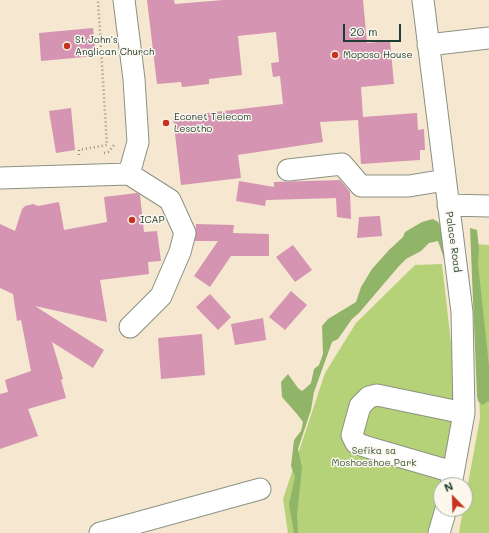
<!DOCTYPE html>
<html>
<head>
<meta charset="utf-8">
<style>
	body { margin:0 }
	#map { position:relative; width:489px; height:533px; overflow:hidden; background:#f6e7d1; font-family:Mali,sans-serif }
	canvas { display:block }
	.north { position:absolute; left:433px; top:477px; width:40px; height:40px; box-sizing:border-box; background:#fbf7ec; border:1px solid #a3ada2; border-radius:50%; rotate:337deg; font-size:11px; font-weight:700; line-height:16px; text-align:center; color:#1f3d34 }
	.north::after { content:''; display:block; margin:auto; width:14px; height:18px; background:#c8321e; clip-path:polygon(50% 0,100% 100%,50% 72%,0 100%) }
	.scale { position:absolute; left:343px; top:24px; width:58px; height:18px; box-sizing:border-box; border:2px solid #1f3d34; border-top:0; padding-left:5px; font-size:12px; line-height:14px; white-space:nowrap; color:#1f3d34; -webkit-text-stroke:3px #fbf7ec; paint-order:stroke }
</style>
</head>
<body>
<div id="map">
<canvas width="489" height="533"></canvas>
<div class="north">N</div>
<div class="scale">20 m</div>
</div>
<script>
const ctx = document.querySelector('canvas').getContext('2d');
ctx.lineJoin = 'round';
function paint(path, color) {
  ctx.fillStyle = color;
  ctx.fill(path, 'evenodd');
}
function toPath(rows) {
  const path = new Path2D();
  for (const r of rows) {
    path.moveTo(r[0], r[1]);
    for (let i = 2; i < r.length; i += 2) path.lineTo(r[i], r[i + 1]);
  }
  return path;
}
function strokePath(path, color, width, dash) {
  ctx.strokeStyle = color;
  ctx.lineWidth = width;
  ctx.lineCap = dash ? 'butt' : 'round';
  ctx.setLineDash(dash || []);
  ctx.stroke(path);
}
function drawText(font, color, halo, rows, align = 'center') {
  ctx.font = font + ' Mali,sans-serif';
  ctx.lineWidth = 3;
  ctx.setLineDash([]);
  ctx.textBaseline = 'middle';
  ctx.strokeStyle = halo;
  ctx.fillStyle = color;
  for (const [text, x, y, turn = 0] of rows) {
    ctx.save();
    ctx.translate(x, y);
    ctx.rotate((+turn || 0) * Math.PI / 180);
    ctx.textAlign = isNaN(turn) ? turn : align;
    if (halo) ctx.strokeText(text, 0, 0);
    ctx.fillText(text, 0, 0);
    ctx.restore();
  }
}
paint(toPath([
	[473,244,489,245,489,533,459,533,463,509,465,509,465,500,480,418],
	[442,264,459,414,431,533,288,533,283,499,325,373,356,323,415,265]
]), '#b6d278');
paint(toPath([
	[433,219,438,222,442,229,453,261,455,277,452,288,461,329,460,356,463,378,462,383,460,384,458,382,455,324,447,277,448,270,438,241,429,243,421,251,406,259,399,266,359,313,352,319,338,339,332,342,314,392,311,410,298,449,302,468,297,515,298,533,294,533,289,504,295,477,291,466,294,440,301,431,303,422,297,414,282,397,281,382,288,374,298,388,302,391,307,387,311,383,314,369,319,365,323,354,322,326,328,319,356,302,361,287,372,269,389,250,403,237,405,232,422,222],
	[470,228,477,230,479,248,478,264,489,366,489,401,482,405,478,401,477,396]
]), '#90b468');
paint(toPath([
	[147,0,174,0,175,4,223,0,363,0,367,43,390,41,394,84,361,87,363,117,417,113,418,130,424,129,425,150,420,150,420,160,361,164,358,120,320,122,323,142,238,155,241,178,181,185,173,117,283,104,280,76,273,77,271,63,279,62,276,32,238,36,242,75,209,79,209,84,182,87,181,82,157,84],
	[93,28,96,56,41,61,39,33],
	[71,108,75,150,56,153,49,111],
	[340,180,350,192,351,219,337,217,336,198,266,200,265,206,236,201,239,181,274,187,274,182],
	[137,193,140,195,144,232,157,231,161,261,148,262,149,274,100,280,107,322,35,306,104,350,93,368,52,342,63,379,61,380,66,398,28,409,38,436,0,449,0,394,8,392,5,380,31,371,21,320,17,321,13,294,0,288,0,224,15,231,22,209,25,206,33,204,38,206,59,202,64,230,107,222,104,197],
	[380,216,382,236,357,238,359,217],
	[196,224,234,225,233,233,269,234,269,256,231,256,210,287,194,276,218,241,195,241],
	[293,245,312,270,295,282,276,257],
	[291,291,307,305,285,330,269,317],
	[210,294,231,317,218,330,196,307],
	[263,318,266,340,235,345,231,324],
	[202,334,205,375,161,379,158,338]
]), '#d494b2');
const minor = toPath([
	[124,0,134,79,138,142,129,174],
	[423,0,462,312,464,413,451,485],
	[428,45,489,38],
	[288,170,342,164,361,186,409,186,445,180],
	[0,178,129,174,170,200,185,233,180,252,161,296,130,327],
	[448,205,489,206],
	[453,472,367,447,356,443,352,435,360,406,369,397,377,395,464,413],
	[100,533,260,489],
	[439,533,446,509]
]);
strokePath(minor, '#8a9282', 23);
strokePath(toPath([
	[104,153,108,152,115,144],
	[79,155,79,150,107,145,98,0]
]), '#8a9282', 2.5, [1, 3]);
strokePath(minor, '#fff', 21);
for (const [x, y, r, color] of [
	[67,46,4,"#c8321e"],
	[335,55,4,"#c8321e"],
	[166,123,4,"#c8321e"],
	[132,220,4,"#c8321e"]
]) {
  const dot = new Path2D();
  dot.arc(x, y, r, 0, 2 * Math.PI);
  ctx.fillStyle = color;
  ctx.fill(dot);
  strokePath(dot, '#fbf7ec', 1.5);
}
drawText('10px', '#1f3d34', '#fbf7ec', [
	["St John's",75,40],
	["Anglican Church",75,52],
	["Moposo House",343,55],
	["Econet Telecom",174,117],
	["Lesotho",174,129],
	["ICAP",140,220]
], 'left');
drawText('10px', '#1f3d34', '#fbf7ec', [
	["Palace Road",453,242,82]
]);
drawText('10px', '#3d5b42', '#fbf7ec', [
	["Sefika sa",374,451],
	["Moshoeshoe Park",374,463]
]);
</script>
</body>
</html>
